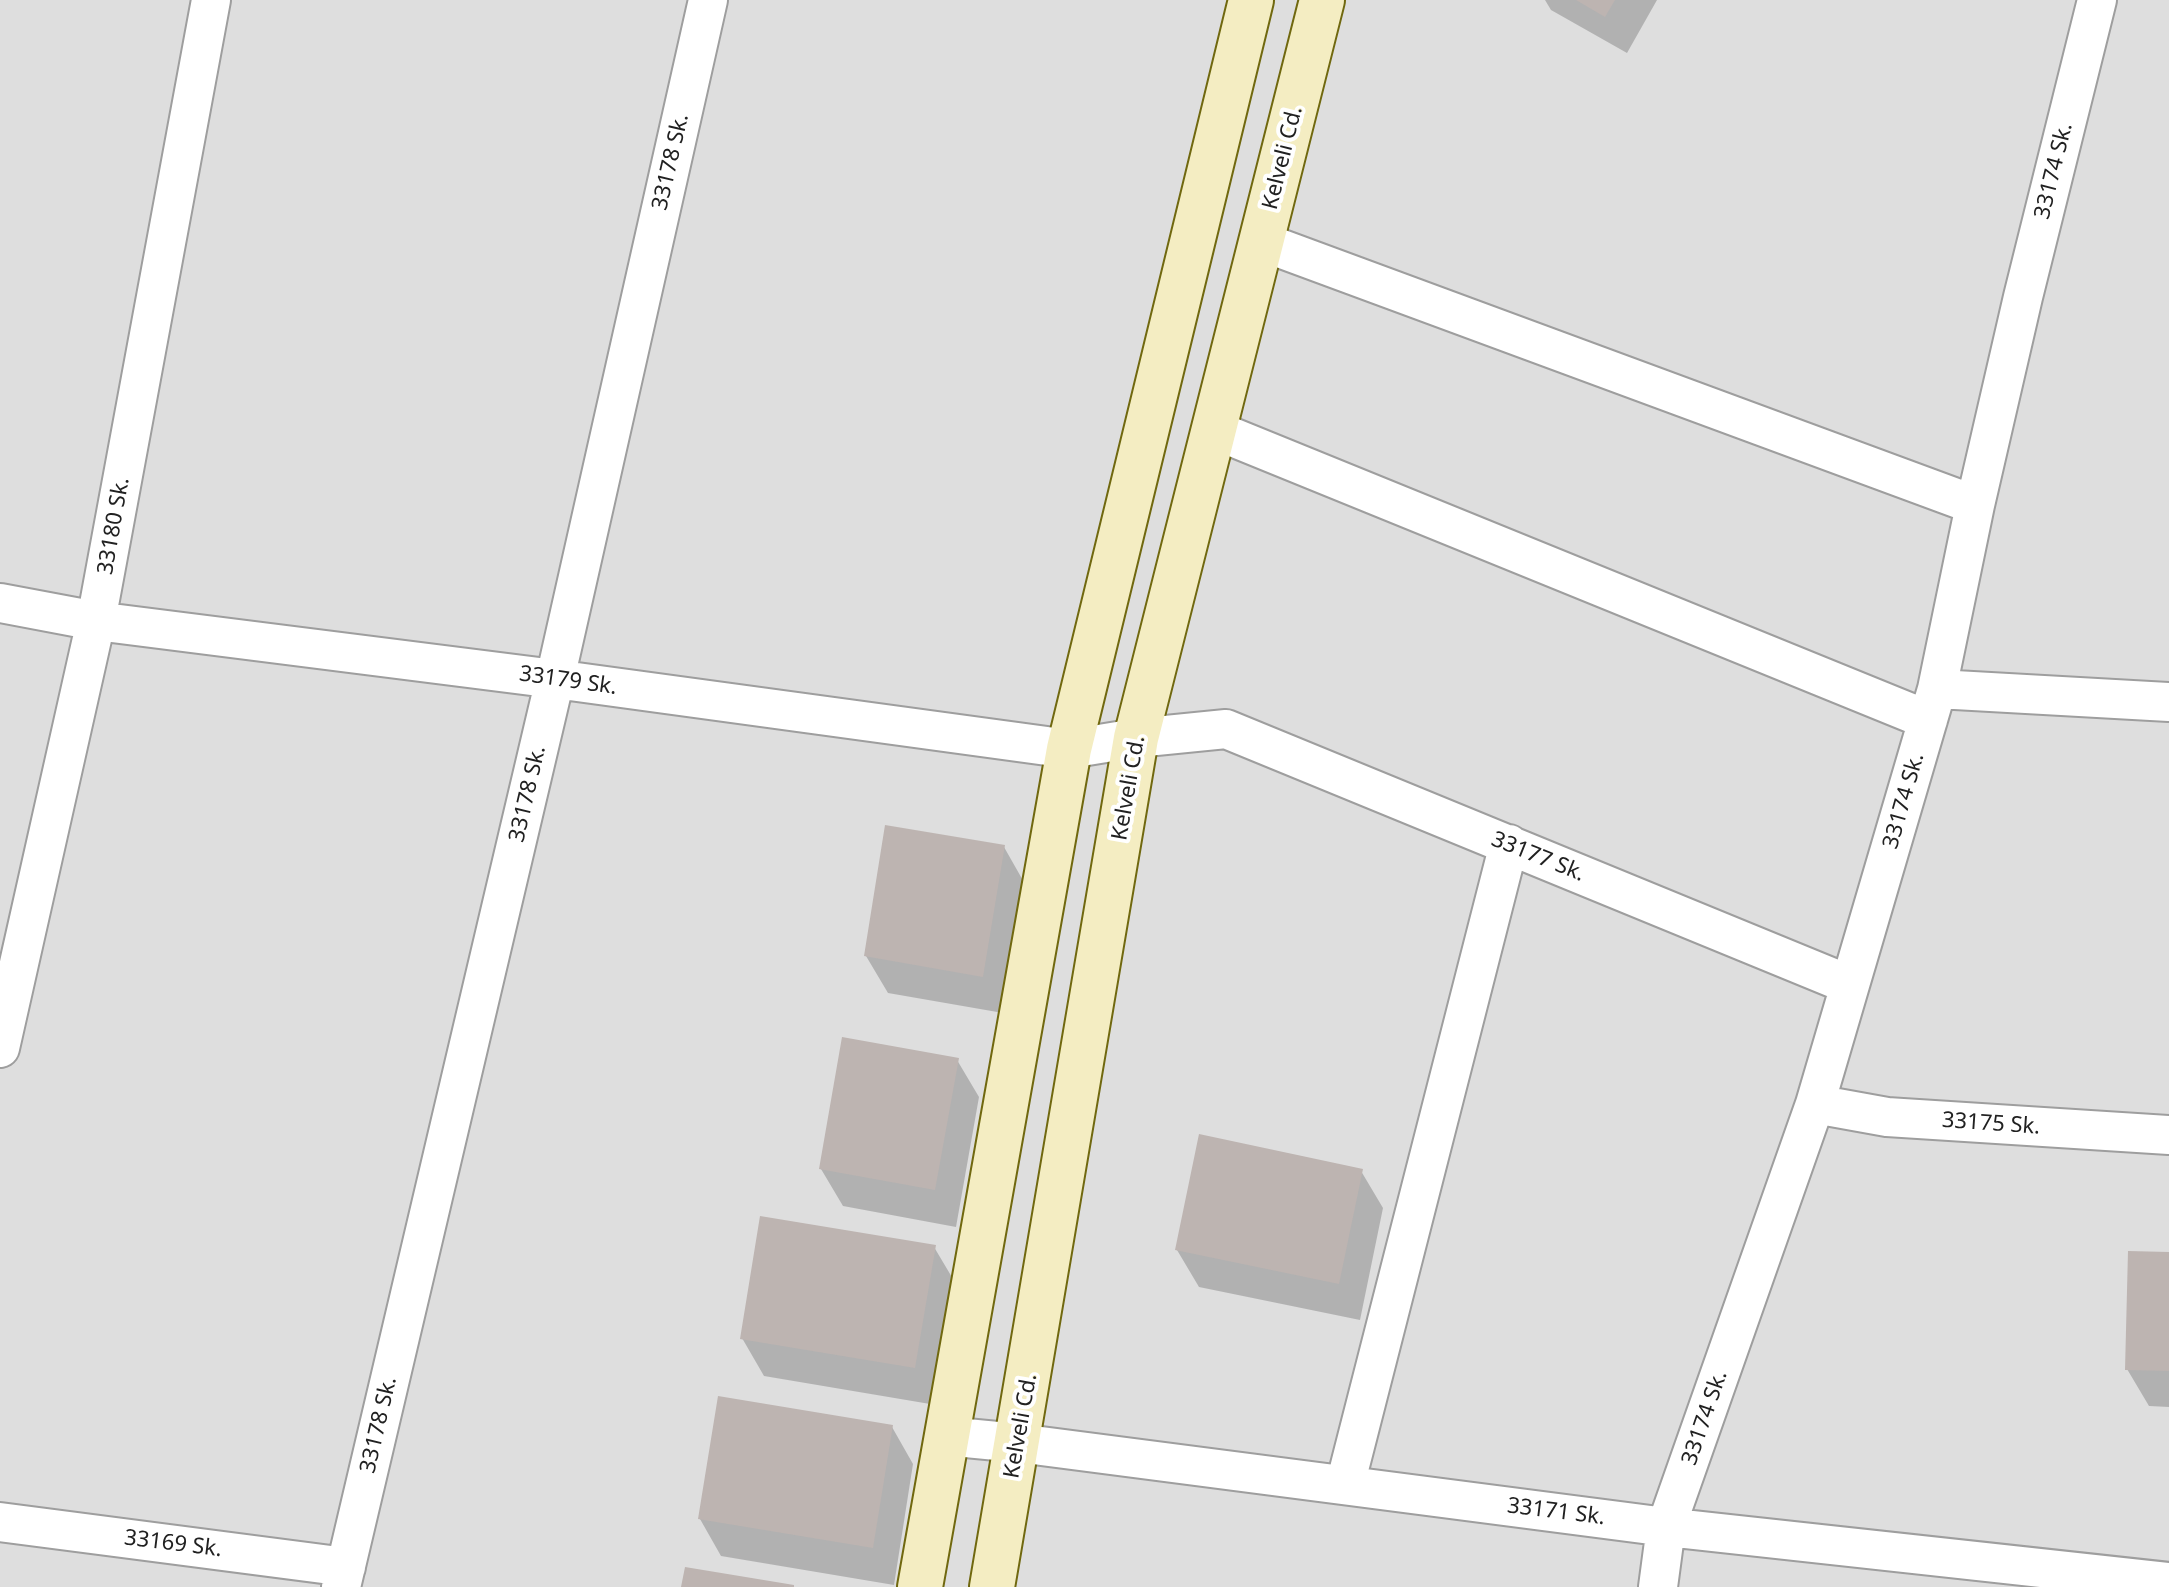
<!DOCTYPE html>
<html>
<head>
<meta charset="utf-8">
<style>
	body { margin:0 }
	canvas { display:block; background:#f0ece8 }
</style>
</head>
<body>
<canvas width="2169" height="1587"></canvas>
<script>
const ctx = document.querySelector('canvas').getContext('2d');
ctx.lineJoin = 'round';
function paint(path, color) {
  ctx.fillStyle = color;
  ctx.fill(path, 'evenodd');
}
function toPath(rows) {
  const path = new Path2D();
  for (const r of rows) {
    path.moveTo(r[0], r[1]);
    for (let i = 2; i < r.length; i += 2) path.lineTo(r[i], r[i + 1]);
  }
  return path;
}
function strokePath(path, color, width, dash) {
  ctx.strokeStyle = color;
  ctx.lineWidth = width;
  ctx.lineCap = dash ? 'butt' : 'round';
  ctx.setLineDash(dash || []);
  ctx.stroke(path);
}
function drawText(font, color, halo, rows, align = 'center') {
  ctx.font = font + ' "Noto Sans",sans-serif';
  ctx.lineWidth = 8;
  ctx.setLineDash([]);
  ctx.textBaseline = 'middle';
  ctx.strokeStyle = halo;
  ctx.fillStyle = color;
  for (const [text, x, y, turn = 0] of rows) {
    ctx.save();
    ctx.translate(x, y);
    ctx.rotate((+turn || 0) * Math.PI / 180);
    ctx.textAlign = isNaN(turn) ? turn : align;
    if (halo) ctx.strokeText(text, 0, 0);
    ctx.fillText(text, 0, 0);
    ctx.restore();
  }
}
paint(toPath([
	[0,0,2169,0,2169,1587,0,1587]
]), '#dedede');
paint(toPath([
	[1545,0,1657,0,1627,53,1551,10],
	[1004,847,1025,884,1003,1013,888,993,866,956],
	[957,1060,979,1097,956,1227,843,1206,821,1169],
	[1361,1171,1383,1208,1360,1320,1199,1287,1177,1250],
	[934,1247,956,1284,936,1405,764,1376,742,1338],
	[2169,1254,2169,1407,2149,1406,2127,1369],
	[892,1427,913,1464,894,1585,721,1556,700,1519]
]), '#0003');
paint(toPath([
	[1576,0,1615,0,1605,17],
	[885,825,1005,845,983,977,864,956],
	[842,1037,959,1058,935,1190,819,1169],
	[1199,1134,1363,1169,1339,1284,1175,1250],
	[760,1216,936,1245,915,1368,740,1339],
	[2128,1251,2169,1252,2169,1371,2125,1370],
	[718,1396,893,1425,873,1548,698,1519],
	[685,1567,794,1585,794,1587,681,1587]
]), '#bdb4b1');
const street = toPath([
	[1263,242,1975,505],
	[1215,430,1928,720],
	[0,603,96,621,555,679,1069,749,1136,738,1226,729,1850,985],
	[1937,689,2169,702],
	[0,1048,96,621,211,0],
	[1815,1104,1887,1117,2169,1135],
	[945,1436,1018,1443,1666,1527,2169,1582],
	[1345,1485,1509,844],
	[0,1522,346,1567],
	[341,1587,555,679,708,0],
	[1658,1587,1666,1527,1815,1104,1937,689,1975,505,2023,297,2097,0]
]);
const secondary = toPath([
	[920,1587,1069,749,1251,0],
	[992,1587,1136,738,1322,0]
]);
strokePath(street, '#9e9e9e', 42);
strokePath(secondary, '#70680f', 48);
strokePath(street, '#fff', 38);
strokePath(secondary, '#f4edc2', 44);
drawText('22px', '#212121', '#fff', [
	["Kelveli Cd.",1283,158,-76],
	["33178 Sk.",671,162,-77],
	["33174 Sk.",2054,171,-76],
	["33180 Sk.",114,526,-80],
	["33179 Sk.",568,681,8],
	["Kelveli Cd.",1129,788,-80],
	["33178 Sk.",528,794,-77],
	["33174 Sk.",1904,801,-74],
	["33177 Sk.",1538,857,22],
	["33175 Sk.",1991,1124,4],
	["33174 Sk.",1705,1418,-71],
	["33178 Sk.",379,1425,-77],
	["Kelveli Cd.",1021,1426,-80],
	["33171 Sk.",1556,1512,7],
	["33169 Sk.",173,1544,7]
]);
</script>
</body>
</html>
